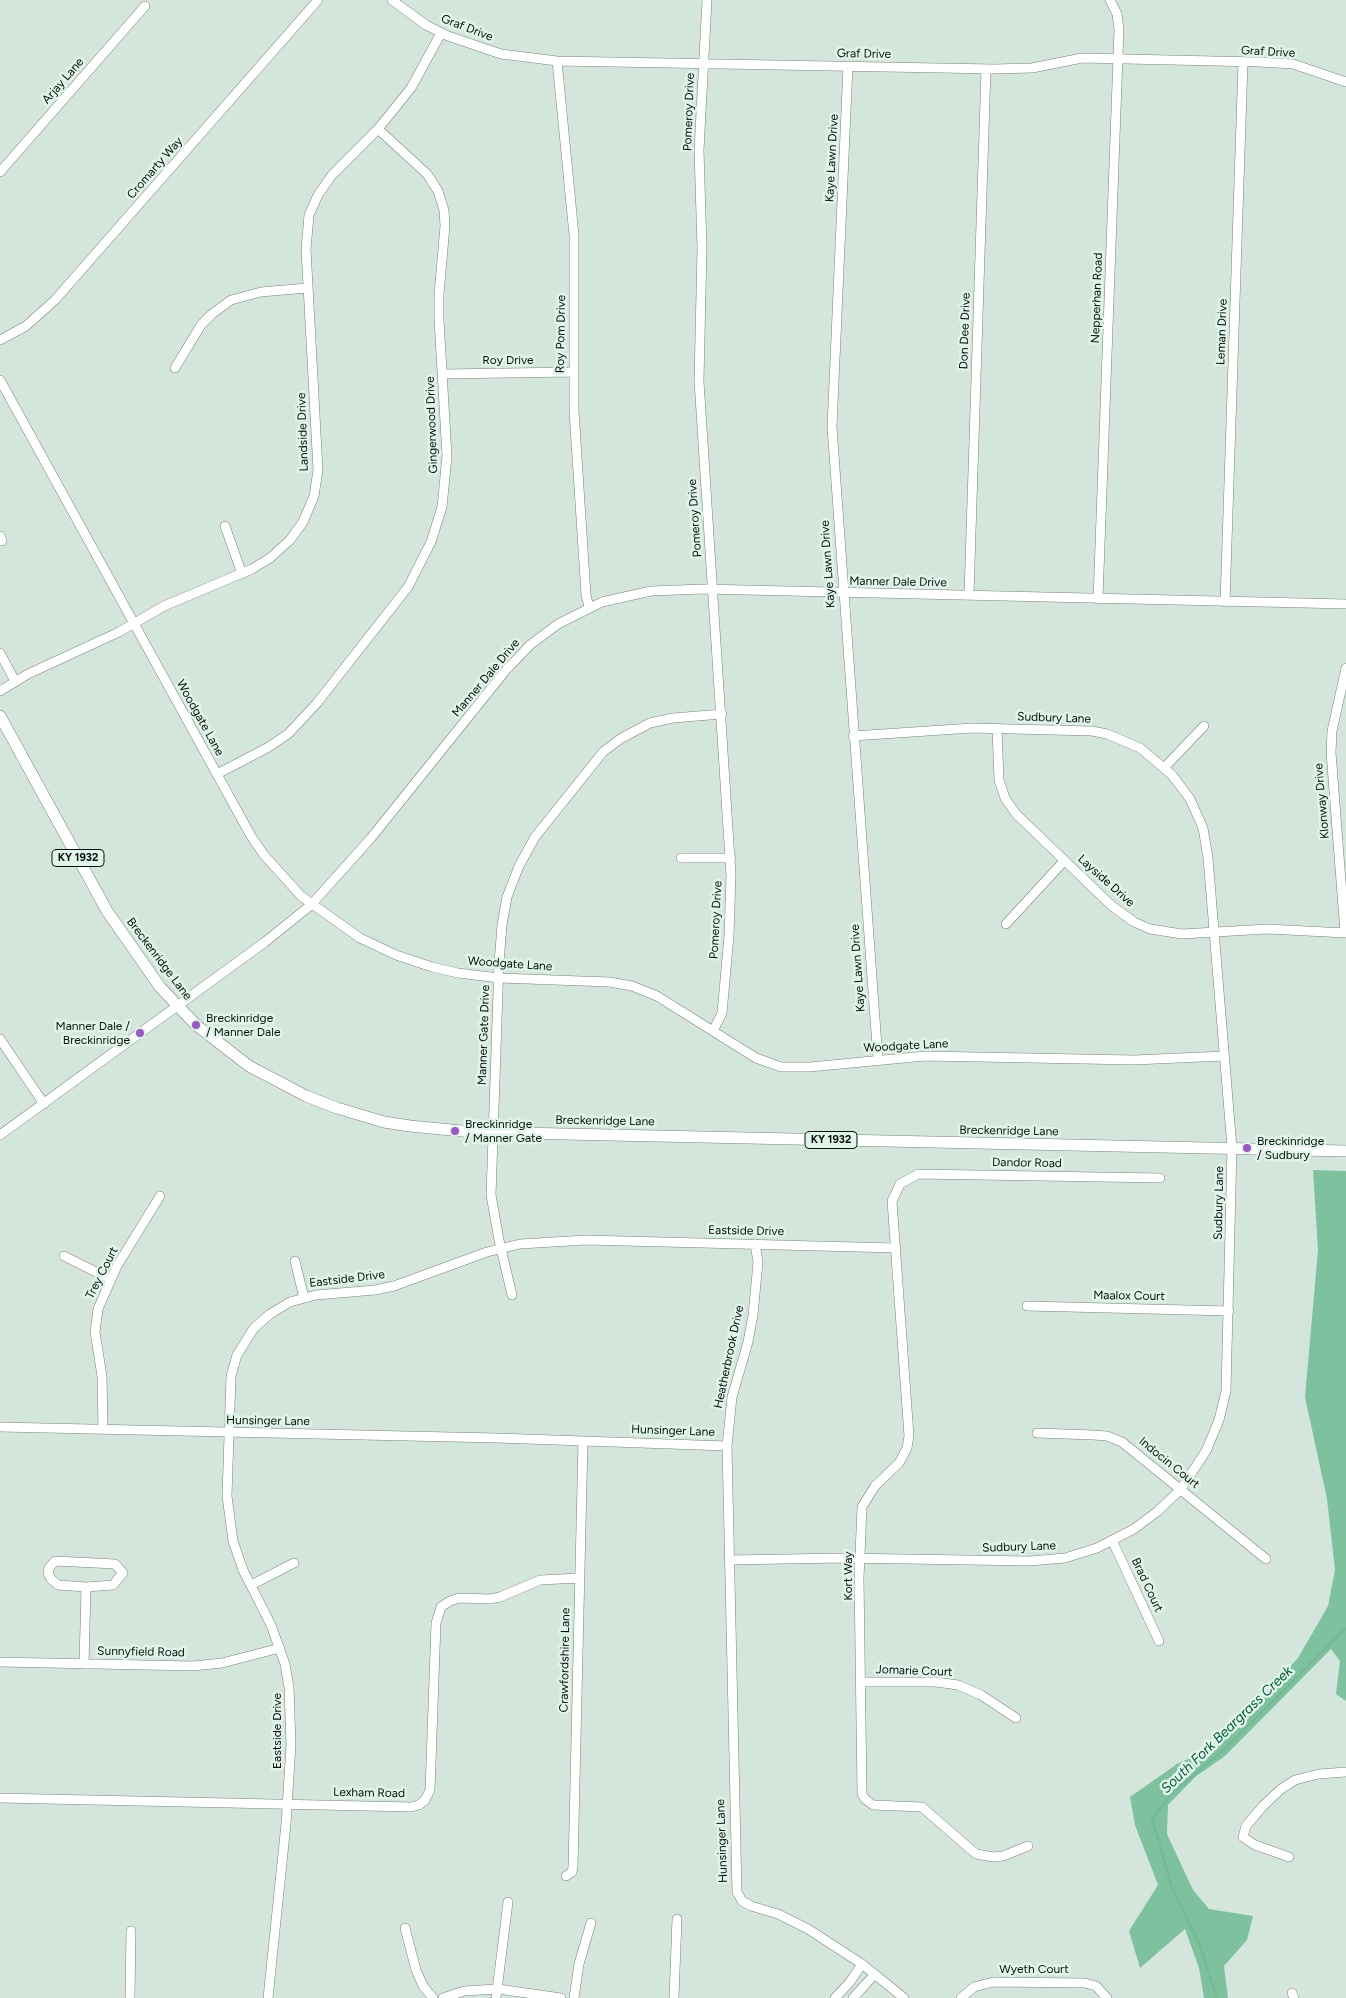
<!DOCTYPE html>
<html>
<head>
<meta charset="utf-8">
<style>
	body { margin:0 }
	canvas { display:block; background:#d4e6dc }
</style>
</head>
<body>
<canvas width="1346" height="1998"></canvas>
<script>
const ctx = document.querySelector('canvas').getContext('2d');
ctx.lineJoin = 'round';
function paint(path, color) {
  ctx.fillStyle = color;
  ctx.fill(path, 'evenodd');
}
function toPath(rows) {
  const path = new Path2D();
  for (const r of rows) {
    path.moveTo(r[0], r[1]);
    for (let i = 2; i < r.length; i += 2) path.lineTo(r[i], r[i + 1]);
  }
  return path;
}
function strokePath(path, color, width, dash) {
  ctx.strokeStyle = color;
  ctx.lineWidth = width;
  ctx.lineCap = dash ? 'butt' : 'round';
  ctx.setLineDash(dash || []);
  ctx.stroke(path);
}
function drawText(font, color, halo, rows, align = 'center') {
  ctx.font = font + ' Figtree,sans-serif';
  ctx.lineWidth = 5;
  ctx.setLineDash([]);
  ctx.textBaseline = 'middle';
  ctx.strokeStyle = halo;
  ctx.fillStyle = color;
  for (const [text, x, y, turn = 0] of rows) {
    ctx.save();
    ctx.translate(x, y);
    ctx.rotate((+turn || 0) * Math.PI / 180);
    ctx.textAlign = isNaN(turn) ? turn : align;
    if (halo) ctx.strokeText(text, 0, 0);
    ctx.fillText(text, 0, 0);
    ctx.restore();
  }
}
paint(toPath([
	[1313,1170,1346,1171,1346,1701,1336,1694,1340,1661,1331,1649,1225,1756,1195,1777,1168,1805,1167,1834,1193,1890,1209,1909,1253,1916,1247,1940,1224,1966,1228,1998,1204,1998,1199,1968,1185,1929,1140,1968,1129,1931,1158,1885,1135,1825,1130,1797,1177,1764,1215,1747,1298,1658,1328,1606,1335,1570,1327,1499,1305,1397,1318,1250]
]), '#7dc19f');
strokePath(toPath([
	[1217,1998,1200,1946,1172,1887,1152,1819,1171,1794,1225,1749,1346,1628]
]), '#76b997', 2.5);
const minor = toPath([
	[392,0,426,25,448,36,501,54,557,61,994,69,1032,68,1082,58,1259,62,1293,64,1346,82],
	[707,0,699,150,702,248,699,381,731,875,729,936,722,1013,713,1031],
	[557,61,574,235,574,411,586,595,589,607],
	[848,66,832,427,878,1060],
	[0,172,145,6],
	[0,340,26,326,55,300,318,0],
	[175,368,201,325,212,314,231,300,261,292,307,288],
	[443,374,573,372],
	[0,380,251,836,264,855,301,896,360,938,396,955,432,967,458,973,499,978,609,982,632,986,657,996,756,1058,781,1067,810,1067,925,1056,1134,1060,1224,1056],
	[225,526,242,574],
	[0,536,2,541],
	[969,594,986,69],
	[1098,599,1119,29,1117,14,1110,0],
	[1225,602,1243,62],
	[0,653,15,681],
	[0,691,28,674,119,632,164,606,252,569,270,558,290,540,303,522,314,496,318,470,306,249,309,215,318,195,332,175,378,129,411,88,441,33],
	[997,728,999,780,1005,798,1016,814,1112,906,1134,922,1150,929,1182,934,1267,929,1346,933],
	[1164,768,1204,726],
	[217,774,267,748,288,734,317,703,408,587,431,542,442,507,447,456,439,320,439,294,445,226,444,210,438,191,427,174,378,129],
	[681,858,731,858],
	[1006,924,1064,861],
	[1345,933,1331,752,1332,731,1346,668],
	[0,1039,44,1104],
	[0,1135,265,942,311,905,371,838,506,670,530,645,558,624,602,602,651,591,703,589,1346,604],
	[755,1244,758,1262,753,1315,748,1342,732,1397,727,1446,737,1892,742,1901,751,1906,778,1914,808,1929,862,1964,904,1998],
	[64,1256,110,1279],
	[295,1261,304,1298],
	[512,1295,499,1240,491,1195,499,963,502,925,507,897,519,866,535,837,603,752,620,739,650,723,673,718,722,714],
	[1027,1306,1229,1311],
	[0,1427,497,1438,727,1446],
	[103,1429,102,1376,95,1332,98,1309,117,1266,160,1196],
	[1037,1433,1093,1435,1107,1436,1122,1442,1266,1559],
	[1112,1540,1159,1641],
	[729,1560,842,1558,1030,1561,1065,1558,1097,1548,1134,1529,1158,1511,1181,1489,1206,1451,1219,1420,1226,1391,1232,1148,1208,858,1203,828,1190,799,1172,775,1140,748,1107,734,1092,731,972,728,853,736],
	[55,1561,115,1564,123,1573,113,1585,86,1587,58,1585,51,1579,48,1573,49,1568,55,1561],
	[251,1585,294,1563],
	[0,1662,193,1666,222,1663,280,1648],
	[84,1664,86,1587],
	[862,1682,936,1682,958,1685,981,1695,1016,1718],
	[0,1798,411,1807,419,1805,425,1800,430,1790,436,1623,441,1607,450,1601,459,1598,490,1599,500,1597,540,1580,580,1578],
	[1028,1846,1003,1856,993,1857,976,1854,922,1807,873,1805,865,1799,862,1794,859,1578,862,1507,875,1486,899,1463,907,1448,909,1436,892,1201,900,1184,918,1174,1160,1178],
	[1289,1857,1255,1845,1243,1837,1246,1826,1263,1806,1281,1789,1295,1780,1319,1774,1346,1772],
	[566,1876,572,1872,573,1867,583,1441],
	[405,1928,416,1970,423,1986,433,1998],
	[1292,1993,1294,1998],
	[130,1998,131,1931],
	[268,1998,286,1824,291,1745,289,1687,285,1664,271,1625,243,1570,233,1541,227,1496,231,1376,237,1355,254,1328,270,1314,290,1302,316,1295,375,1290,394,1286,487,1252,520,1244,586,1240,895,1248],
	[443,1998,464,1991,498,1989,561,1998],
	[496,1998,508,1902],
	[574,1998,579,1964,591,1923],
	[674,1998,677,1919],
	[835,1998,850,1982,862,1964],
	[853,1998,875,1974],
	[961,1998,974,1987,993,1982,1085,1983,1096,1986,1107,1998]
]);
const major = toPath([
	[0,716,107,911,160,987,196,1025,249,1066,306,1096,337,1108,384,1122,410,1126,472,1132,1346,1151]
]);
strokePath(minor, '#74857c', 10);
strokePath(major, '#74857c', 12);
strokePath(minor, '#fff', 9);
strokePath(major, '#fff', 11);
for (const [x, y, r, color] of [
	[196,1025,5,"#9e55c8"],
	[140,1033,5,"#9e55c8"],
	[455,1131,5,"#9e55c8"],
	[1247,1148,5,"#9e55c8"]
]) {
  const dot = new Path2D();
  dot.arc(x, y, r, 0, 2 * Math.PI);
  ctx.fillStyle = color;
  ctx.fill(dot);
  strokePath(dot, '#e1f4e9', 2);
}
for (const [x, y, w] of [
	[78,858,52],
	[831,1140,52]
]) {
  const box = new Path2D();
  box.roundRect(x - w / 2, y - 8.5, w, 17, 4);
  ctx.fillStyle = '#e1f4e9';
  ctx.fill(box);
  strokePath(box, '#090f0c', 1);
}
drawText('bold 11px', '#090f0c', null, [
	["KY 1932",78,858],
	["KY 1932",831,1140]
]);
drawText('12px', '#090f0c', '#e1f4e9', [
	["Graf Drive",467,28,21],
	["Graf Drive",1268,52,3],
	["Graf Drive",864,54,1],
	["Arjay Lane",63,81,-49],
	["Pomeroy Drive",689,112,-88],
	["Kaye Lawn Drive",832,158,-87],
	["Cromarty Way",155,168,-49],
	["Nepperhan Road",1097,298,-88],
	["Don Dee Drive",965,331,-88],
	["Leman Drive",1222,332,-88],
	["Roy Pom Drive",561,334,-89],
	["Roy Drive",508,360],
	["Gingerwood Drive",432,425,-92],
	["Landside Drive",303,432,-92],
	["Pomeroy Drive",695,518,-94],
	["Kaye Lawn Drive",828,564,-94],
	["Manner Dale Drive",898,582,1],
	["Manner Dale Drive",486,678,-50],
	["Woodgate Lane",200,718,61],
	["Sudbury Lane",1054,718,2],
	["Klonway Drive",1322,801,-95],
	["Layside Drive",1106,881,42],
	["Pomeroy Drive",716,920,-87],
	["Breckenridge Lane",159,959,53],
	["Woodgate Lane",510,964,4],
	["Kaye Lawn Drive",858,968,-94],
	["Manner Gate Drive",484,1035,-88],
	["Woodgate Lane",906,1046,-3],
	["Breckenridge Lane",605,1121,1],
	["Breckenridge Lane",1009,1131,1],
	["Dandor Road",1027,1163,1],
	["Sudbury Lane",1219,1203,-89],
	["Eastside Drive",746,1231,1],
	["Trey Court",102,1273,-63],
	["Eastside Drive",347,1279,-7],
	["Maalox Court",1129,1296,1],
	["Heatherbrook Drive",729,1357,-78],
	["Hunsinger Lane",268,1421,1],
	["Hunsinger Lane",673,1431,2],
	["Indocin Court",1169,1463,39],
	["Sudbury Lane",1019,1547,-2],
	["Kort Way",848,1576,-90],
	["Brad Court",1147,1585,65],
	["Sunnyfield Road",141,1652,1],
	["Crawfordshire Lane",565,1660,-89],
	["Jomarie Court",914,1671,2],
	["Eastside Drive",277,1731,-90],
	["Lexham Road",369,1793,1],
	["Hunsinger Lane",722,1841,-92],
	["Wyeth Court",1034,1969]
]);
drawText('12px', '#090f0c', '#e1f4e9', [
	["Breckinridge",206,1018],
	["/ Manner Dale",206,1032],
	["Manner Dale /",130,1026,"right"],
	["Breckinridge",130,1040,"right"],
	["Breckinridge",465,1124],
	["/ Manner Gate",465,1138],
	["Breckinridge",1257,1141],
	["/ Sudbury",1257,1155]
], 'left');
drawText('italic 14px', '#005a3b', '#e1f4e9', [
	["South Fork Beargrass Creek",1227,1730,-44]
]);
</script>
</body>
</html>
